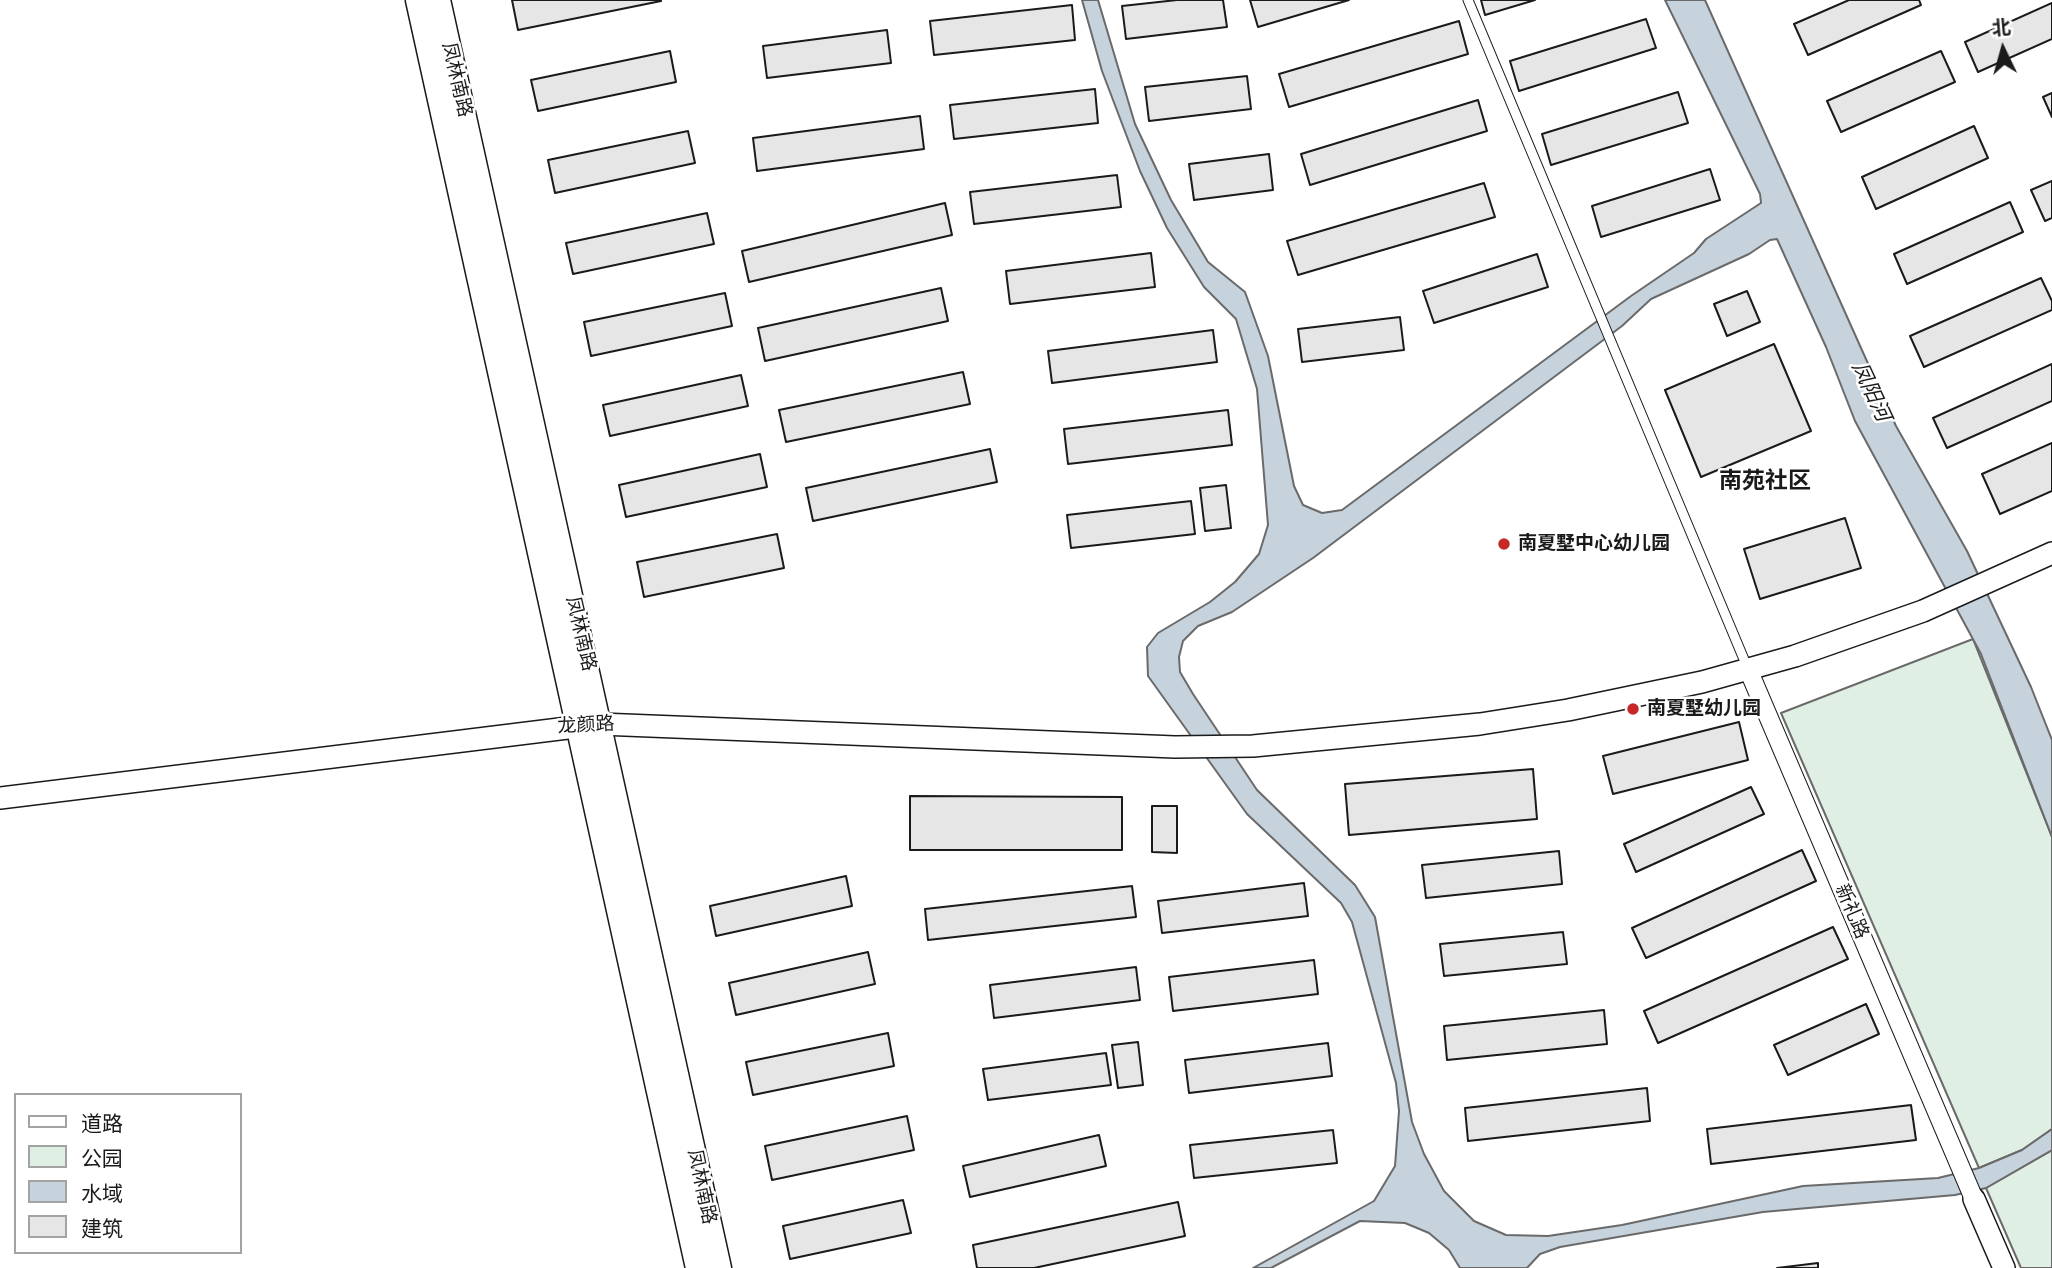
<!DOCTYPE html>
<html>
<head>
<meta charset="utf-8">
<style>
	body { margin:0 }
	#map { position:relative; width:2052px; height:1268px; overflow:hidden; background:#fff; font-family:"Roboto Condensed","Noto Sans SC",sans-serif }
	canvas { display:block }
	.legend { position:absolute; left:14px; top:1093px; width:228px; height:161px; box-sizing:border-box; background:#fff; border:2px solid #a3a3a3; margin:0; padding:9px 12px; list-style:none; font-size:21px; color:#1a1a1a }
	.legend li { display:flex; align-items:center; gap:14px; height:35px }
	.legend b { width:35px; border:2px solid #a3a3a3 }
	.north { position:absolute; left:1968px; top:14px; width:70px; height:70px; -webkit-text-stroke:5px #fff; paint-order:stroke; rotate:355deg; font-size:19px; font-weight:700; line-height:28px; text-align:center; color:#1a1a1a }
	.north::after { content:''; display:block; margin:auto; width:24px; height:32px; background:#1a1a1a; clip-path:polygon(50% 0,100% 100%,50% 72%,0 100%) }
</style>
</head>
<body>
<div id="map">
<canvas width="2052" height="1268"></canvas>
<ul class="legend">
<li><b style="height:9px;background:#fff"></b>道路</li>
<li><b style="height:19px;background:#e0efe3"></b>公园</li>
<li><b style="height:19px;background:#c6d2dc"></b>水域</li>
<li><b style="height:19px;background:#e6e6e6"></b>建筑</li>
</ul>
<div class="north">北</div>
</div>
<script>
const ctx = document.querySelector('canvas').getContext('2d');
ctx.lineJoin = 'round';
function paint(path, color) {
  ctx.fillStyle = color;
  ctx.fill(path, 'evenodd');
}
function toPath(rows) {
  const path = new Path2D();
  for (const r of rows) {
    path.moveTo(r[0], r[1]);
    for (let i = 2; i < r.length; i += 2) path.lineTo(r[i], r[i + 1]);
  }
  return path;
}
function strokePath(path, color, width, dash) {
  ctx.strokeStyle = color;
  ctx.lineWidth = width;
  ctx.lineCap = dash ? 'butt' : 'round';
  ctx.setLineDash(dash || []);
  ctx.stroke(path);
}
function drawText(font, color, halo, rows, align = 'center') {
  ctx.font = font + ' "Roboto Condensed","Noto Sans SC",sans-serif';
  ctx.lineWidth = 5;
  ctx.setLineDash([]);
  ctx.textBaseline = 'middle';
  ctx.strokeStyle = halo;
  ctx.fillStyle = color;
  for (const [text, x, y, turn = 0] of rows) {
    ctx.save();
    ctx.translate(x, y);
    ctx.rotate((+turn || 0) * Math.PI / 180);
    ctx.textAlign = isNaN(turn) ? turn : align;
    if (halo) ctx.strokeText(text, 0, 0);
    ctx.fillText(text, 0, 0);
    ctx.restore();
  }
}
const green = toPath([
	[1973,639,2052,837,2052,1129,2022,1150,1979,1168,1781,713,1973,639],
	[2052,1150,2052,1268,2021,1268,1986,1188,2052,1150]
]);
paint(green, '#e0efe3');
strokePath(green, '#6a6a6a', 2);
const water = toPath([
	[1082,0,1098,0,1135,124,1171,200,1208,262,1245,292,1268,356,1294,486,1303,505,1322,513,1342,510,1631,296,1694,253,1706,239,1761,203,1760,194,1665,0,1705,0,1896,426,1967,551,2031,687,2052,740,2052,837,1981,654,1855,421,1826,347,1777,239,1770,240,1749,254,1651,299,1622,326,1313,558,1232,612,1198,626,1183,641,1179,657,1180,672,1193,694,1257,790,1355,885,1375,917,1412,1122,1424,1154,1444,1191,1474,1221,1506,1235,1548,1236,1622,1225,1803,1186,1938,1178,1979,1168,2022,1150,2052,1129,2052,1150,1986,1188,1955,1195,1763,1212,1560,1247,1540,1254,1527,1268,1460,1268,1449,1250,1429,1233,1405,1223,1360,1221,1271,1268,1253,1268,1374,1201,1395,1166,1399,1111,1396,1083,1352,922,1341,903,1247,814,1148,676,1147,647,1158,633,1210,602,1235,582,1259,554,1268,525,1257,389,1236,319,1204,287,1167,228,1140,171,1102,71,1082,0]
]);
paint(water, '#c6d2dc');
strokePath(water, '#6a6a6a', 2);
const building = toPath([
	[512,0,661,0,661,1,518,30,512,0],
	[1177,0,1223,0,1227,27,1126,39,1122,6,1177,0],
	[1250,0,1349,0,1258,27,1250,0],
	[1481,0,1535,0,1485,15,1481,0],
	[1849,0,1919,0,1921,5,1808,55,1794,24,1849,0],
	[2052,3,2052,39,1978,72,1965,42,2052,3],
	[1072,5,1075,40,934,55,930,21,1072,5],
	[1646,19,1656,48,1519,91,1510,61,1646,19],
	[1459,21,1468,54,1289,107,1279,74,1459,21],
	[887,30,891,63,767,78,763,46,887,30],
	[670,51,676,82,538,111,531,80,670,51],
	[1941,51,1955,82,1841,132,1827,101,1941,51],
	[1247,76,1251,109,1149,121,1145,87,1247,76],
	[1095,89,1098,123,954,139,950,105,1095,89],
	[1678,92,1688,123,1551,165,1542,134,1678,92],
	[2052,93,2052,117,2043,97,2052,93],
	[1478,100,1487,131,1310,185,1301,154,1478,100],
	[920,116,924,149,757,171,753,138,920,116],
	[1974,126,1988,158,1876,209,1862,177,1974,126],
	[688,131,695,163,555,193,548,160,688,131],
	[1269,154,1273,190,1194,200,1189,164,1269,154],
	[1710,169,1720,200,1601,237,1592,206,1710,169],
	[1117,175,1121,207,974,224,970,192,1117,175],
	[2052,181,2052,218,2045,221,2031,190,2052,181],
	[1484,183,1495,217,1298,275,1287,241,1484,183],
	[2010,202,2023,232,1907,284,1894,254,2010,202],
	[945,203,952,235,749,282,742,251,945,203],
	[707,213,714,244,573,274,566,243,707,213],
	[1151,253,1155,287,1010,304,1006,271,1151,253],
	[1537,254,1548,287,1434,323,1423,291,1537,254],
	[2041,278,2052,301,2052,310,1924,367,1910,336,2041,278],
	[941,288,948,321,765,361,758,328,941,288],
	[1747,291,1760,322,1727,336,1714,304,1747,291],
	[725,293,732,326,591,356,584,322,725,293],
	[1400,317,1404,350,1302,362,1298,329,1400,317],
	[1213,330,1217,362,1052,383,1048,351,1213,330],
	[1774,344,1811,431,1701,477,1665,390,1774,344],
	[2052,364,2052,401,1947,448,1933,418,2052,364],
	[963,372,970,404,786,442,779,410,963,372],
	[741,375,748,406,610,436,603,405,741,375],
	[1228,410,1232,445,1068,464,1064,429,1228,410],
	[2052,443,2052,491,2000,514,1982,474,2052,443],
	[990,449,997,482,813,521,806,488,990,449],
	[760,454,767,487,626,517,619,485,760,454],
	[1226,485,1231,528,1205,531,1200,488,1226,485],
	[1191,501,1195,534,1071,548,1067,515,1191,501],
	[1845,518,1861,568,1760,599,1744,549,1845,518],
	[777,534,784,568,644,597,637,562,777,534],
	[1739,722,1748,760,1613,794,1603,756,1739,722],
	[1533,769,1537,819,1349,835,1345,784,1533,769],
	[1751,787,1764,814,1636,872,1624,844,1751,787],
	[910,796,1122,797,1122,850,910,850,910,796],
	[1152,806,1177,806,1177,853,1152,852,1152,806],
	[1802,850,1816,881,1646,958,1632,928,1802,850],
	[1559,851,1562,884,1426,898,1422,865,1559,851],
	[846,876,852,906,716,936,710,906,846,876],
	[1304,883,1308,916,1162,933,1158,901,1304,883],
	[1132,886,1136,917,928,940,925,909,1132,886],
	[1833,927,1848,959,1658,1043,1644,1011,1833,927],
	[1563,932,1567,964,1444,976,1440,944,1563,932],
	[868,952,875,984,736,1015,729,983,868,952],
	[1314,960,1318,994,1173,1011,1169,977,1314,960],
	[1136,967,1140,1000,994,1018,990,985,1136,967],
	[1866,1004,1879,1034,1788,1075,1774,1045,1866,1004],
	[1604,1010,1607,1044,1447,1060,1444,1026,1604,1010],
	[888,1033,894,1066,753,1095,746,1062,888,1033],
	[1138,1042,1143,1085,1118,1088,1112,1045,1138,1042],
	[1328,1043,1332,1076,1189,1093,1185,1060,1328,1043],
	[1106,1053,1111,1085,988,1100,983,1069,1106,1053],
	[1647,1088,1650,1121,1468,1141,1465,1108,1647,1088],
	[1911,1105,1916,1140,1711,1164,1707,1129,1911,1105],
	[907,1116,914,1150,772,1180,765,1146,907,1116],
	[1333,1130,1337,1163,1194,1178,1190,1145,1333,1130],
	[1099,1135,1106,1166,970,1197,963,1166,1099,1135],
	[903,1200,911,1233,790,1259,783,1226,903,1200],
	[1178,1202,1185,1236,1034,1268,977,1268,973,1245,1178,1202],
	[1818,1263,1818,1268,1777,1268,1818,1263]
]);
paint(building, '#e6e6e6');
strokePath(building, '#1a1a1a', 2);
const service = toPath([
	[1468,0,1748,669]
]);
const minor = toPath([
	[1748,669,1974,1199]
]);
const tertiary = toPath([
	[0,798,600,724,1175,747,1253,746,1480,724,1568,710,1702,682,1795,656,1923,611,2052,553],
	[1974,1199,2004,1268]
]);
const secondary = toPath([
	[418,0,698,1268],
	[438,0,719,1268]
]);
strokePath(service, '#1a1a1a', 11);
strokePath(minor, '#1a1a1a', 20);
strokePath(tertiary, '#1a1a1a', 24);
strokePath(secondary, '#1a1a1a', 27);
strokePath(service, '#fff', 9);
strokePath(minor, '#fff', 18);
strokePath(tertiary, '#fff', 21);
strokePath(secondary, '#fff', 24);
for (const [x, y, r, color] of [
	[1504,544,7,"#c62828"],
	[1633,709,7,"#c62828"]
]) {
  const dot = new Path2D();
  dot.arc(x, y, r, 0, 2 * Math.PI);
  ctx.fillStyle = color;
  ctx.fill(dot);
  strokePath(dot, '#fff', 2.5);
}
drawText('19px', '#1a1a1a', '#fff', [
	["凤林南路",456,80,77],
	["凤林南路",580,634,77],
	["龙颜路",586,726,-3],
	["新礼路",1851,912,67],
	["凤林南路",701,1187,78]
]);
drawText('bold 19px', '#1a1a1a', '#fff', [
	["南夏墅中心幼儿园",1518,544],
	["南夏墅幼儿园",1647,709]
], 'left');
drawText('italic 21px', '#1a1a1a', '#fff', [
	["凤阳河",1870,392,65]
]);
drawText('bold 23px', '#1a1a1a', '#fff', [
	["南苑社区",1765,482]
]);
</script>
</body>
</html>
